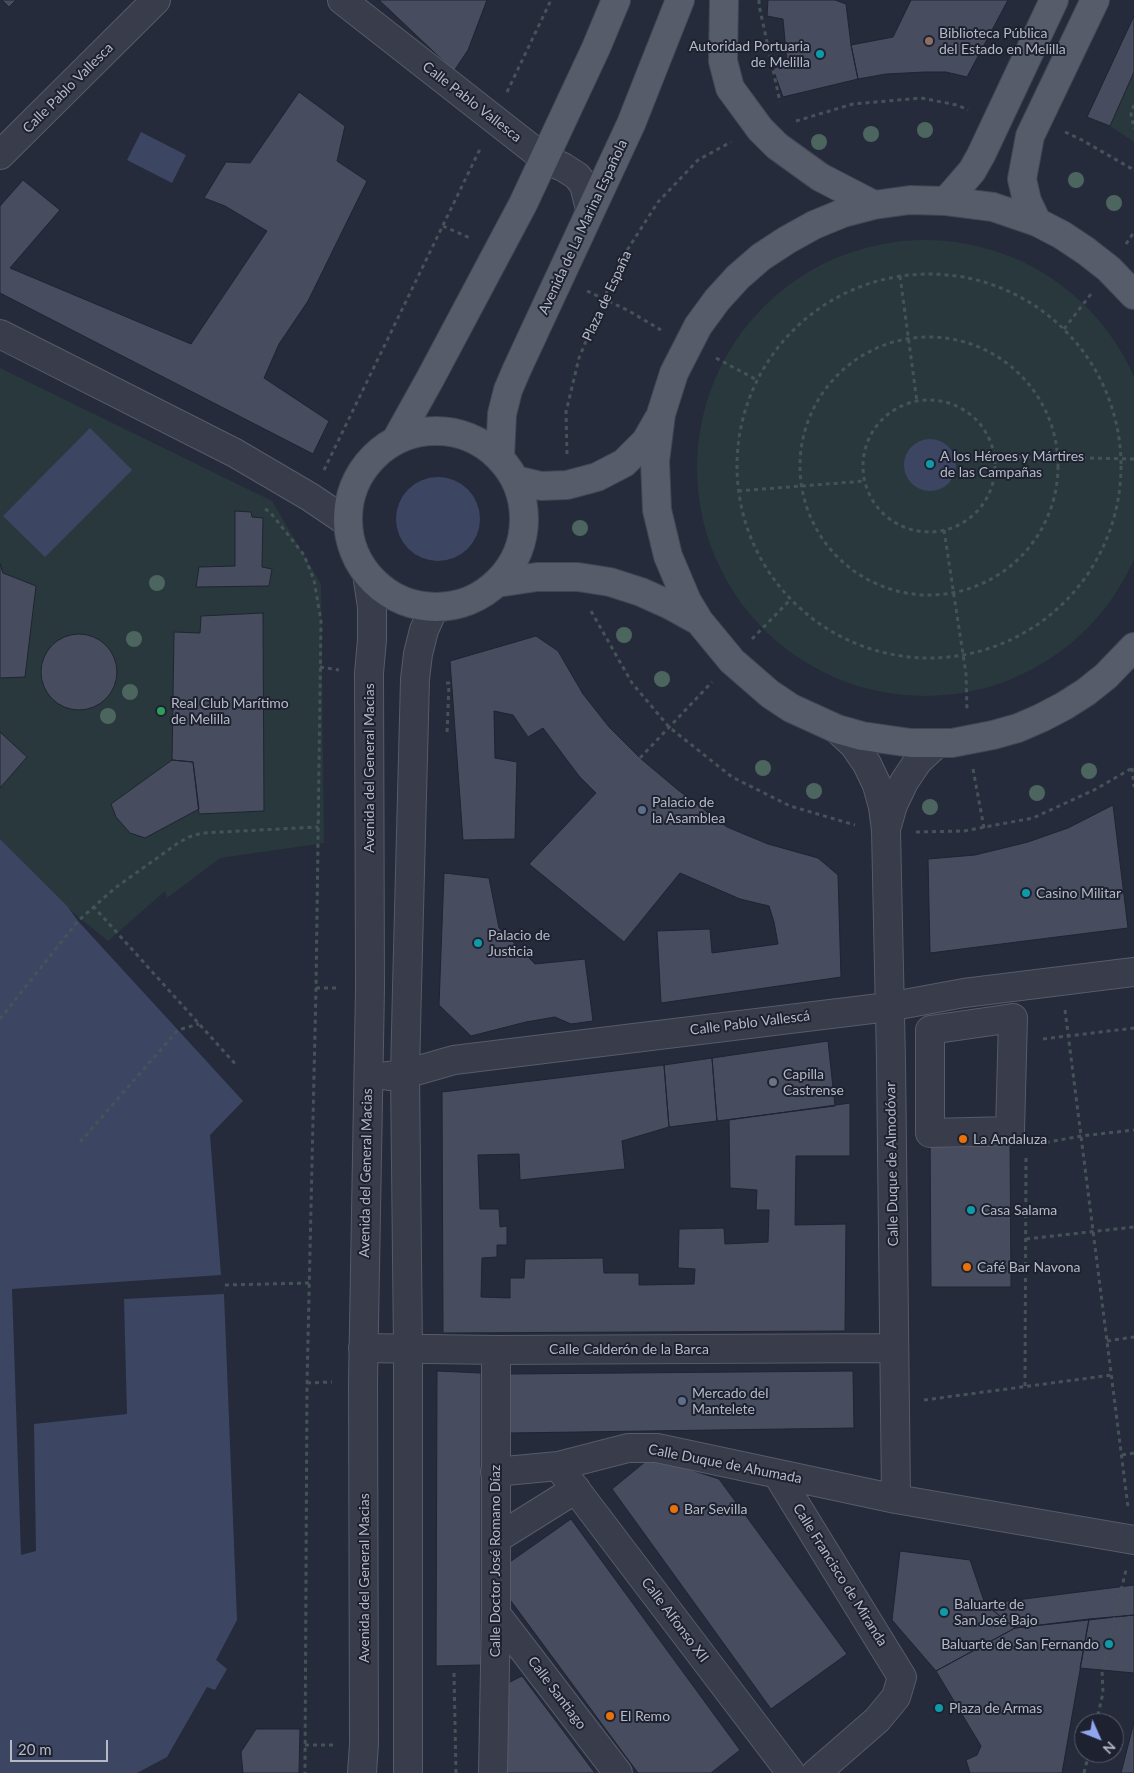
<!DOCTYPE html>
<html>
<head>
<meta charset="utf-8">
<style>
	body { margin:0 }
	#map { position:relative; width:1134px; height:1773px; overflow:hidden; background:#252b3b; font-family:Lato,sans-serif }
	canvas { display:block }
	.north { position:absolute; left:1074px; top:1713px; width:50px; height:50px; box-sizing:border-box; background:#1e2230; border:1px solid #5a5e6c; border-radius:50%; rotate:134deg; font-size:14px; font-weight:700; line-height:20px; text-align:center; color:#b5b9c6 }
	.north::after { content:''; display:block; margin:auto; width:18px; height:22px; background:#91a6ef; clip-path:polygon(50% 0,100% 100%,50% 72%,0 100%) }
	.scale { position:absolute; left:10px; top:1740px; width:98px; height:22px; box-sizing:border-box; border:2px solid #b5b9c6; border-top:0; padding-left:6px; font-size:15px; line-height:18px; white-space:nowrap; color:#b5b9c6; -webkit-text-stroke:4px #1e2230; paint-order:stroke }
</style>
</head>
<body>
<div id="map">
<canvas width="1134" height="1773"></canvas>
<div class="north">N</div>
<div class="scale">20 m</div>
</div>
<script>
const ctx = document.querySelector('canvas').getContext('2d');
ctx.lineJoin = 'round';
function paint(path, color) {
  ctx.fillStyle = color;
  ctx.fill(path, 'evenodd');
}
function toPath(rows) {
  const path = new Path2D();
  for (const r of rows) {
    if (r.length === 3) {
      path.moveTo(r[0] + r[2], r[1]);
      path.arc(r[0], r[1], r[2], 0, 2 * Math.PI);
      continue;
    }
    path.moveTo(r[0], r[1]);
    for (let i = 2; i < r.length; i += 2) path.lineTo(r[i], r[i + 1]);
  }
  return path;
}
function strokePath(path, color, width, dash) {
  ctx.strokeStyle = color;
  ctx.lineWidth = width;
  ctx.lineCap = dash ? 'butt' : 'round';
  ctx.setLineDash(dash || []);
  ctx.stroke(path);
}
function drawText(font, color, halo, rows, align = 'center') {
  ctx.font = font + ' Lato,sans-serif';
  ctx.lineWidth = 4;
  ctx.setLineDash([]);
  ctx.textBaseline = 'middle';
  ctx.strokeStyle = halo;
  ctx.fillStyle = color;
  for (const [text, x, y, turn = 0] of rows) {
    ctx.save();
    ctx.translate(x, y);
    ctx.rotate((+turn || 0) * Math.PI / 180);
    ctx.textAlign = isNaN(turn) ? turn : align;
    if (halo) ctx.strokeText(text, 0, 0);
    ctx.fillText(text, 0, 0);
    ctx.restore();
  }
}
paint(toPath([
	[1134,16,1134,142,1110,126,1087,117],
	[925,468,228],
	[0,368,272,501,321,584,324,843,220,858,167,898,165,891,108,941,70,910,0,839]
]), '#28383d');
paint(toPath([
	[141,132,186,155,172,183,127,160],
	[90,428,132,470,45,557,3,516],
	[930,465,26],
	[438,519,42],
	[0,839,67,906,78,921,243,1101,210,1135,221,1275,225,1285,224,1294,237,1620,216,1660,227,1669,215,1690,207,1687,167,1757,137,1773,0,1773]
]), '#3c4662');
paint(toPath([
	[221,1275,225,1285,224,1294,124,1299,127,1414,34,1424,36,1551,21,1555,12,1289]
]), '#252b3b');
const building = toPath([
	[2,0,16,0,9,7,2,0],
	[379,0,487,0,468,50,454,71,379,0],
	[768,0,835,0,846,4,851,45,858,79,783,97,773,69,787,62,783,19,767,16,768,0],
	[911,0,1008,0,967,77,946,72,925,72,886,74,858,79,851,45,893,37,911,0],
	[1134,16,1134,72,1110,126,1087,117,1134,16],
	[299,92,345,126,337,161,367,181,308,301,279,344,264,378,329,421,313,454,0,293,0,206,23,180,60,210,10,268,191,344,267,231,225,206,204,198,226,162,250,163,299,92],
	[235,511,251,512,252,517,263,518,262,567,272,569,269,586,196,587,199,567,235,566,235,511],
	[0,564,3,573,36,586,25,677,0,678,0,564],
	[263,613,264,811,199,814,193,762,172,760,174,632,200,633,201,616,263,613],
	[79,672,38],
	[536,636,558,651,583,694,609,727,640,758,678,790,727,827,768,844,818,858,838,875,841,977,661,1003,657,931,710,929,712,953,778,944,774,922,769,906,740,899,680,873,624,942,529,864,596,793,579,776,543,728,528,737,513,715,494,711,495,758,517,762,515,839,463,840,450,661,536,636],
	[0,732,27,757,0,788,0,732],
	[172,760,193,762,199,809,145,838,130,833,116,817,111,804,172,760],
	[1113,805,1128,928,930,953,928,859,975,855,1028,842,1068,828,1113,805],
	[444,873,489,878,499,928,535,964,585,959,593,1021,571,1024,555,1017,526,1022,471,1036,439,1005,444,873],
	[828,1041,835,1106,717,1121,712,1058,828,1041],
	[712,1058,717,1121,669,1127,664,1065,712,1058],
	[664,1065,669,1127,622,1141,625,1169,520,1180,519,1154,478,1155,480,1209,499,1209,500,1227,507,1226,507,1245,497,1245,497,1257,482,1258,481,1297,510,1298,510,1278,524,1278,525,1259,603,1258,604,1273,639,1273,639,1285,694,1284,695,1269,678,1268,679,1229,724,1228,725,1244,768,1242,769,1210,756,1210,757,1190,730,1188,729,1120,850,1103,850,1156,796,1156,795,1225,846,1224,845,1331,443,1333,442,1092,664,1065],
	[1010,1131,1011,1287,931,1287,930,1133,1010,1131],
	[437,1371,481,1373,481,1665,436,1666,437,1371],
	[853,1371,854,1428,510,1433,509,1374,853,1371],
	[651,1457,719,1479,847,1654,771,1709,612,1489,651,1457],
	[571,1519,740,1750,711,1773,638,1773,508,1597,507,1564,571,1519],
	[900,1551,970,1560,985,1604,1015,1628,936,1671,892,1620,900,1551],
	[1134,1585,1134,1615,1015,1628,985,1604,1134,1585],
	[1134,1615,1134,1673,1080,1668,1089,1619,1134,1615],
	[1089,1619,1062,1773,970,1773,966,1760,977,1755,981,1746,936,1671,1015,1628,1089,1619],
	[522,1676,595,1773,507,1773,506,1684,522,1676],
	[1134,1722,1134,1773,1121,1773,1134,1722],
	[256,1729,300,1729,299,1773,243,1773,241,1752,256,1729]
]);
paint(building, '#474c5e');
strokePath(building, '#202432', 1);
const minor = toPath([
	[342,0,545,159,563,167,577,176,584,185,590,209],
	[0,155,156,0],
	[0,334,235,453,310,497,347,522],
	[837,729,854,745,867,764,877,785,883,807,886,830,891,1061,896,1499],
	[887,826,893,805,904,782,918,761,936,744],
	[1013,1018,1010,1131,930,1133,930,1030,1013,1018],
	[388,1076,405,1074,454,1060,888,1007,964,993,1134,972],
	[363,1348,496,1350,894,1348],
	[558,1466,791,1773],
	[495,1472,558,1466,628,1448,657,1448,896,1499,1134,1540],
	[777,1474,902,1677,896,1697,877,1720,816,1773],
	[496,1539,576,1489],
	[496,1614,618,1773],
	[362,1773,364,1744,363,1381,370,988,369,673,372,640,372,607,367,574],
	[408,1773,408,1349,405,1074,407,988,415,679,418,654,424,630,434,608],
	[493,1773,496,1614,496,1350]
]);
const major = toPath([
	[724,0,723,61,730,88,760,129,777,146,820,177,874,205],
	[946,201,972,171,981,155,1054,0],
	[1037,222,1027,201,1022,179,1030,136,1095,0],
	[1134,295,1109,269,1086,251,1062,235,1037,222,993,207,946,201,910,200,874,205,843,213,814,225,787,240,761,257,738,277,717,300,698,326,674,373,661,414,655,461,657,510,668,556,687,601,699,621,732,661,770,694,791,708,837,729,862,736,911,743,952,743,993,735,1018,728,1041,718,1064,706,1086,692,1106,676,1134,647],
	[436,519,88],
	[396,440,430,379,523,204,596,48,616,0],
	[500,457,502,414,508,390,517,369,631,124,680,0],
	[516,480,541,486,567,485,597,477,624,463,646,441,658,420],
	[497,583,537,577,578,577,610,582,641,592,670,605,699,621]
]);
strokePath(minor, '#575b69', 30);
strokePath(major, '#424654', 30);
strokePath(toPath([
	[759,0,759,5,780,102],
	[507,92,551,0],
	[1134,105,1131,114,1134,129],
	[796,121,853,104,921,98,957,105,968,110],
	[1065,132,1082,140,1134,170],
	[443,226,470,238],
	[1126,244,1134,232],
	[929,466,192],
	[900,276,917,402],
	[587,291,629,311,661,330],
	[1064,329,1091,294],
	[929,466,129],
	[716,358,757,380],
	[929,466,66],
	[567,454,566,412,579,358,603,300,624,255,658,202,698,160,731,142],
	[994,456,1134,459],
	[324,470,481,147],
	[738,491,865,481],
	[265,509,270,512,304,555,314,580,321,621,316,988,307,1383,305,1773],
	[944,530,966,674,967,710],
	[591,611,632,683,669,727,732,777,790,806,855,825],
	[752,639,790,600],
	[320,667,339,670],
	[446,683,449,683,447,734],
	[640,758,712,682],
	[1132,768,1134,787],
	[973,769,984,828],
	[916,832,964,831,1033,818,1094,790,1134,767],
	[93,906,237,1066],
	[316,988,339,988],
	[1065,1010,1128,1507],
	[0,1019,78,921,115,888,178,843,189,837,202,833,318,827],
	[1043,1039,1134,1028],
	[80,1142,178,1030,199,1024],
	[1038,1144,1081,1136,1134,1130],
	[1026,1239,1134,1227],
	[225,1285,309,1283],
	[1107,1341,1134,1337],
	[307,1383,332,1382],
	[1025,1386,1026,1155],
	[924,1400,1112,1375],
	[1122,1455,1134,1453],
	[454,1673,456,1773],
	[1096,1723,1103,1693,1102,1670,1126,1570],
	[305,1745,335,1745],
	[1084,1773,1089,1753]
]), '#455359', 3, [4, 4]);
strokePath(minor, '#393d4b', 28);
strokePath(major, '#575c6b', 28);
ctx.fillStyle = '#4d655f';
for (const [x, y] of [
	[925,130],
	[871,134],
	[819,142],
	[1076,180],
	[1114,203],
	[580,528],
	[157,583],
	[624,635],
	[134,639],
	[662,679],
	[130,692],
	[108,716],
	[763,768],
	[1089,771],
	[814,791],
	[1037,793],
	[930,807]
]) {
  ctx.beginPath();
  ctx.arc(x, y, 8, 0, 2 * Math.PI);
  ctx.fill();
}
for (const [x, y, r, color] of [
	[929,41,5,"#8d6e63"],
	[820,54,5,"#0f9aa8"],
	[930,464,5,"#0f9aa8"],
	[161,711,5,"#2e9e5b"],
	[642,810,5,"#5c6f8a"],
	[1026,893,5,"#0f9aa8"],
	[478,943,5,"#0f9aa8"],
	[773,1082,5,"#6b7280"],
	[963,1139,5,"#e8710a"],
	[971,1210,5,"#0f9aa8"],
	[967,1267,5,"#e8710a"],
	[682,1401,5,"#5c6f8a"],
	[674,1509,5,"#e8710a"],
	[944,1612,5,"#0f9aa8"],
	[1109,1644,5,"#0f9aa8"],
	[939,1708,5,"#0f9aa8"],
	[610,1716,5,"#e8710a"]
]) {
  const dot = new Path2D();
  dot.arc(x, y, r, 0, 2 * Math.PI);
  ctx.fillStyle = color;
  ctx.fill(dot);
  strokePath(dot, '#1e2230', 2);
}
drawText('14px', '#b5b9c6', '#1e2230', [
	["Biblioteca Pública",939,33],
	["del Estado en Melilla",939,49],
	["Autoridad Portuaria",810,46,"right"],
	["de Melilla",810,62,"right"],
	["A los Héroes y Mártires",940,456],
	["de las Campañas",940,472],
	["Real Club Marítimo",171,703],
	["de Melilla",171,719],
	["Palacio de",652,802],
	["la Asamblea",652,818],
	["Casino Militar",1036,893],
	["Palacio de",488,935],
	["Justicia",488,951],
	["Capilla",783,1074],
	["Castrense",783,1090],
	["La Andaluza",973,1139],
	["Casa Salama",981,1210],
	["Café Bar Navona",977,1267],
	["Mercado del",692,1393],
	["Mantelete",692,1409],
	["Bar Sevilla",684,1509],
	["Baluarte de",954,1604],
	["San José Bajo",954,1620],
	["Baluarte de San Fernando",1099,1644,"right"],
	["Plaza de Armas",949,1708],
	["El Remo",620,1716]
], 'left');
drawText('14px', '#b5b9c6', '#1e2230', [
	["Calle Pablo Vallesca",68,88,-45],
	["Calle Pablo Vallesca",472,102,38],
	["Avenida de La Marina Española",583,227,-65],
	["Plaza de España",607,296,-65],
	["Avenida del General Macias",369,768,-90],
	["Calle Pablo Vallescá",750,1023,-7],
	["Calle Duque de Almodóvar",892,1164,-91],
	["Avenida del General Macias",366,1173,-89],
	["Calle Calderón de la Barca",629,1349],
	["Calle Duque de Ahumada",725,1464,11],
	["Calle Doctor José Romano Díaz",495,1561,-90],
	["Calle Francisco de Miranda",840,1575,58],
	["Avenida del General Macias",364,1578,-90],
	["Calle Alfonso XII",675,1620,53],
	["Calle Santiago",557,1693,53]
]);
</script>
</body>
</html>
